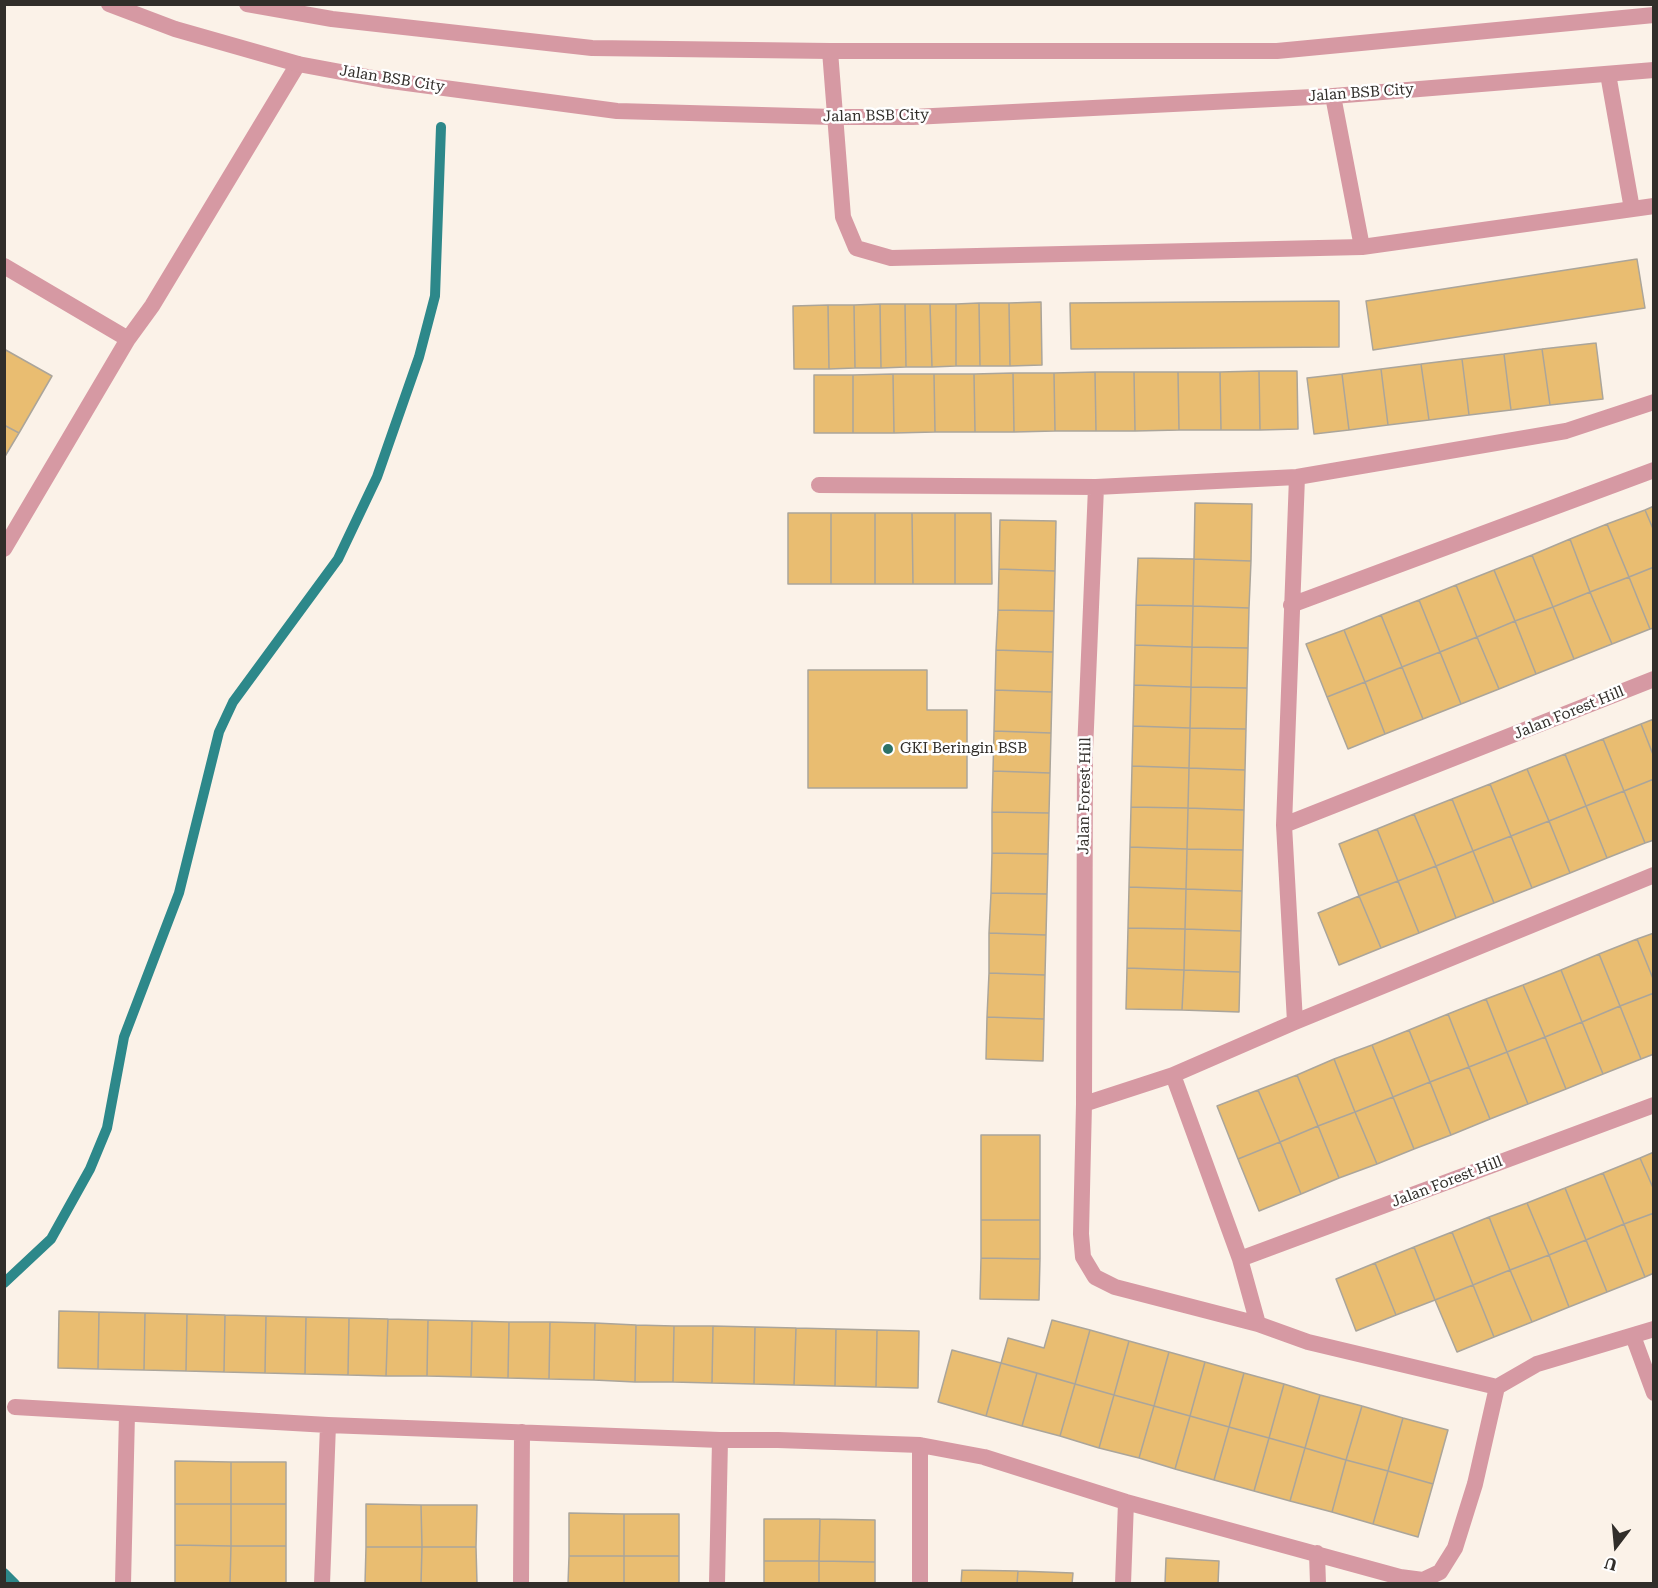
<!DOCTYPE html>
<html>
<head>
<meta charset="utf-8">
<style>
	body { margin:0 }
	#map { position:relative; width:1658px; height:1588px; overflow:hidden; background:#fbf2e8; font-family:"Roboto Serif",serif }
	canvas { display:block }
	.frame { position:absolute; inset:0; border:6px solid #312e2a; pointer-events:none }
	.north { position:absolute; left:1586px; top:1516px; width:60px; height:60px; -webkit-text-stroke:4px #fff; paint-order:stroke; rotate:196deg; font-size:16px; font-weight:700; line-height:24px; text-align:center; color:#312e2a }
	.north::after { content:''; display:block; margin:auto; width:21px; height:27px; background:#312e2a; clip-path:polygon(50% 0,100% 100%,50% 72%,0 100%) }
</style>
</head>
<body>
<div id="map">
<canvas width="1658" height="1588"></canvas>
<div class="frame"></div>
<div class="north">U</div>
</div>
<script>
const ctx = document.querySelector('canvas').getContext('2d');
ctx.lineJoin = 'round';
function toPath(rows) {
  const path = new Path2D();
  for (const r of rows) {
    path.moveTo(r[0], r[1]);
    for (let i = 2; i < r.length; i += 2) path.lineTo(r[i], r[i + 1]);
  }
  return path;
}
function strokePath(path, color, width, dash) {
  ctx.strokeStyle = color;
  ctx.lineWidth = width;
  ctx.lineCap = dash ? 'butt' : 'round';
  ctx.setLineDash(dash || []);
  ctx.stroke(path);
}
function paint(path, color) {
  ctx.fillStyle = color;
  ctx.fill(path, 'evenodd');
}
function drawText(font, color, halo, rows, align = 'center') {
  ctx.font = font + ' "Roboto Serif",serif';
  ctx.lineWidth = 5;
  ctx.setLineDash([]);
  ctx.textBaseline = 'middle';
  ctx.strokeStyle = halo;
  ctx.fillStyle = color;
  for (const [text, x, y, turn = 0] of rows) {
    ctx.save();
    ctx.translate(x, y);
    ctx.rotate((+turn || 0) * Math.PI / 180);
    ctx.textAlign = isNaN(turn) ? turn : align;
    if (halo) ctx.strokeText(text, 0, 0);
    ctx.fillText(text, 0, 0);
    ctx.restore();
  }
}
strokePath(toPath([
	[4,1283,51,1239,90,1169,107,1128,124,1037,179,893,219,732,233,702,338,559,377,477,419,357,435,296,441,127],
	[4,1573,15,1584]
]), '#2d888a', 10);
const building = toPath([
	[1637,259,1645,308,1373,350,1366,301,1637,259],
	[1339,301,1339,347,1071,349,1070,303,1339,301],
	[1041,302,1042,365,1010,366,1009,303,1041,302],
	[979,303,980,366,956,366,956,304,979,303],
	[979,303,1009,303,1010,366,980,366,979,303],
	[880,304,881,368,855,368,854,305,880,304],
	[880,304,905,304,906,367,881,368,880,304],
	[905,304,930,304,932,367,906,367,905,304],
	[930,304,956,304,956,366,932,367,930,304],
	[828,305,829,369,794,369,793,306,828,305],
	[828,305,854,305,855,368,829,369,828,305],
	[1596,343,1603,399,1550,405,1542,349,1596,343],
	[4,349,52,376,19,433,4,425,4,349],
	[1542,349,1550,405,1511,410,1504,354,1542,349],
	[1504,354,1511,410,1469,415,1462,359,1504,354],
	[1462,359,1469,415,1429,420,1421,364,1462,359],
	[1421,364,1429,420,1388,425,1381,369,1421,364],
	[1381,369,1388,425,1349,430,1342,374,1381,369],
	[1259,371,1260,430,1221,430,1220,372,1259,371],
	[1259,371,1297,371,1298,429,1260,430,1259,371],
	[1095,372,1096,431,1055,431,1054,373,1095,372],
	[1095,372,1134,372,1135,431,1096,431,1095,372],
	[1134,372,1178,372,1179,430,1135,431,1134,372],
	[1178,372,1220,372,1221,430,1179,430,1178,372],
	[1013,373,1014,432,975,432,974,374,1013,373],
	[1013,373,1054,373,1055,431,1014,432,1013,373],
	[893,374,894,433,853,433,853,375,893,374],
	[893,374,934,374,935,432,894,433,893,374],
	[934,374,974,374,975,432,935,432,934,374],
	[1342,374,1349,430,1314,434,1307,378,1342,374],
	[814,375,853,375,853,433,814,433,814,375],
	[4,425,19,433,4,458,4,425],
	[1195,503,1252,504,1251,561,1194,559,1195,503],
	[1654,506,1654,531,1645,510,1654,506],
	[1645,510,1654,531,1654,567,1629,577,1607,524,1645,510],
	[788,513,831,513,831,584,788,584,788,513],
	[831,513,875,513,875,584,831,584,831,513],
	[875,513,912,513,913,584,875,584,875,513],
	[912,513,955,513,955,584,913,584,912,513],
	[955,513,991,513,992,584,955,584,955,513],
	[1000,520,1056,521,1055,571,999,569,1000,520],
	[1607,524,1629,577,1590,592,1570,539,1607,524],
	[1570,539,1590,592,1553,607,1532,555,1570,539],
	[1532,555,1553,607,1515,621,1494,570,1532,555],
	[1138,558,1194,559,1193,606,1136,605,1138,558],
	[1194,559,1251,561,1249,608,1193,606,1194,559],
	[1654,567,1654,628,1650,629,1629,577,1654,567],
	[999,569,1055,571,1054,611,998,610,999,569],
	[1494,570,1515,621,1477,637,1456,585,1494,570],
	[1629,577,1650,629,1612,644,1590,592,1629,577],
	[1456,585,1477,637,1440,652,1419,600,1456,585],
	[1590,592,1612,644,1574,659,1553,607,1590,592],
	[1419,600,1440,652,1402,667,1381,615,1419,600],
	[1136,605,1193,606,1192,647,1135,645,1136,605],
	[1193,606,1249,608,1248,648,1192,647,1193,606],
	[1553,607,1574,659,1536,674,1515,621,1553,607],
	[998,610,1054,611,1053,652,996,650,998,610],
	[1381,615,1402,667,1365,682,1344,630,1381,615],
	[1515,621,1536,674,1499,689,1477,637,1515,621],
	[1344,630,1365,682,1327,697,1306,644,1344,630],
	[1477,637,1499,689,1461,704,1440,652,1477,637],
	[1135,645,1192,647,1191,687,1134,685,1135,645],
	[1192,647,1248,648,1247,688,1191,687,1192,647],
	[996,650,1053,652,1052,692,995,690,996,650],
	[1440,652,1461,704,1423,719,1402,667,1440,652],
	[1402,667,1423,719,1385,734,1365,682,1402,667],
	[808,670,927,670,927,710,967,710,967,788,808,788,808,670],
	[1365,682,1385,734,1348,749,1327,697,1365,682],
	[1134,685,1191,687,1190,728,1133,726,1134,685],
	[1191,687,1247,688,1246,729,1190,728,1191,687],
	[995,690,1052,692,1051,733,994,731,995,690],
	[1654,719,1654,757,1641,724,1654,719],
	[1641,724,1654,757,1654,779,1624,791,1603,739,1641,724],
	[1133,726,1190,728,1189,768,1132,766,1133,726],
	[1190,728,1246,729,1245,770,1189,768,1190,728],
	[994,731,1051,733,1050,773,993,771,994,731],
	[1603,739,1624,791,1586,806,1565,754,1603,739],
	[1565,754,1586,806,1549,821,1527,769,1565,754],
	[1132,766,1189,768,1188,808,1131,807,1132,766],
	[1189,768,1245,770,1244,810,1188,808,1189,768],
	[1527,769,1549,821,1511,836,1490,784,1527,769],
	[993,771,1050,773,1049,813,992,812,993,771],
	[1654,779,1654,840,1645,843,1624,791,1654,779],
	[1490,784,1511,836,1473,851,1452,799,1490,784],
	[1624,791,1645,843,1607,858,1586,806,1624,791],
	[1452,799,1473,851,1436,866,1414,814,1452,799],
	[1586,806,1607,858,1570,873,1549,821,1586,806],
	[1131,807,1188,808,1187,849,1130,847,1131,807],
	[1188,808,1244,810,1243,850,1187,849,1188,808],
	[992,812,1049,813,1048,854,992,853,992,812],
	[1414,814,1436,866,1398,881,1377,829,1414,814],
	[1549,821,1570,873,1532,888,1511,836,1549,821],
	[1377,829,1398,881,1359,896,1339,844,1377,829],
	[1511,836,1532,888,1494,903,1473,851,1511,836],
	[1130,847,1187,849,1186,889,1129,887,1130,847],
	[1187,849,1243,850,1242,891,1186,889,1187,849],
	[1473,851,1494,903,1456,918,1436,866,1473,851],
	[992,853,1048,854,1047,894,991,893,992,853],
	[1436,866,1456,918,1419,933,1398,881,1436,866],
	[1398,881,1419,933,1381,948,1359,896,1398,881],
	[1129,887,1186,889,1185,929,1128,928,1129,887],
	[1186,889,1242,891,1241,931,1185,929,1186,889],
	[991,893,1047,894,1046,935,989,933,991,893],
	[1359,896,1381,948,1339,965,1318,913,1359,896],
	[1128,928,1185,929,1184,970,1127,968,1128,928],
	[1185,929,1241,931,1240,972,1184,970,1185,929],
	[989,933,1046,935,1045,975,989,973,989,933],
	[1654,933,1654,981,1637,939,1654,933],
	[1637,939,1654,981,1654,993,1620,1006,1599,954,1637,939],
	[1599,954,1620,1006,1582,1022,1561,970,1599,954],
	[1127,968,1184,970,1182,1010,1126,1009,1127,968],
	[1184,970,1240,972,1239,1012,1182,1010,1184,970],
	[1561,970,1582,1022,1545,1037,1523,985,1561,970],
	[989,973,1045,975,1044,1019,987,1017,989,973],
	[1523,985,1545,1037,1507,1052,1486,999,1523,985],
	[1654,993,1654,1054,1641,1059,1620,1006,1654,993],
	[1486,999,1507,1052,1469,1067,1448,1014,1486,999],
	[1620,1006,1641,1059,1603,1074,1582,1022,1620,1006],
	[1448,1014,1469,1067,1430,1082,1409,1030,1448,1014],
	[987,1017,1044,1019,1043,1061,986,1059,987,1017],
	[1582,1022,1603,1074,1566,1089,1545,1037,1582,1022],
	[1409,1030,1430,1082,1393,1097,1372,1045,1409,1030],
	[1545,1037,1566,1089,1528,1104,1507,1052,1545,1037],
	[1372,1045,1393,1097,1355,1112,1334,1059,1372,1045],
	[1507,1052,1528,1104,1490,1119,1469,1067,1507,1052],
	[1334,1059,1355,1112,1318,1126,1297,1075,1334,1059],
	[1469,1067,1490,1119,1451,1135,1430,1082,1469,1067],
	[1297,1075,1318,1126,1280,1142,1258,1090,1297,1075],
	[1430,1082,1451,1135,1414,1149,1393,1097,1430,1082],
	[1258,1090,1280,1142,1238,1159,1217,1106,1258,1090],
	[1393,1097,1414,1149,1377,1164,1355,1112,1393,1097],
	[1355,1112,1377,1164,1339,1178,1318,1126,1355,1112],
	[1318,1126,1339,1178,1301,1194,1280,1142,1318,1126],
	[981,1135,1040,1135,1040,1220,981,1220,981,1135],
	[1280,1142,1301,1194,1259,1211,1238,1159,1280,1142],
	[1654,1152,1654,1190,1640,1158,1654,1152],
	[1640,1158,1654,1190,1654,1213,1624,1224,1603,1173,1640,1158],
	[1603,1173,1624,1224,1586,1240,1565,1188,1603,1173],
	[1565,1188,1586,1240,1549,1255,1527,1203,1565,1188],
	[1527,1203,1549,1255,1510,1270,1489,1217,1527,1203],
	[1654,1213,1654,1273,1645,1277,1624,1224,1654,1213],
	[1489,1217,1510,1270,1473,1285,1452,1232,1489,1217],
	[981,1220,1040,1220,1040,1259,981,1258,981,1220],
	[1624,1224,1645,1277,1607,1292,1586,1240,1624,1224],
	[1452,1232,1473,1285,1435,1300,1414,1247,1452,1232],
	[1586,1240,1607,1292,1569,1307,1549,1255,1586,1240],
	[1414,1247,1435,1300,1396,1315,1375,1263,1414,1247],
	[1549,1255,1569,1307,1532,1322,1510,1270,1549,1255],
	[981,1258,1040,1259,1039,1300,980,1299,981,1258],
	[1375,1263,1396,1315,1356,1331,1336,1279,1375,1263],
	[1510,1270,1532,1322,1494,1337,1473,1285,1510,1270],
	[1473,1285,1494,1337,1457,1352,1435,1300,1473,1285],
	[59,1311,99,1312,98,1369,58,1368,59,1311],
	[99,1312,145,1313,144,1370,98,1369,99,1312],
	[145,1313,187,1314,186,1371,144,1370,145,1313],
	[187,1314,225,1315,224,1372,186,1371,187,1314],
	[225,1315,266,1316,265,1373,224,1372,225,1315],
	[266,1316,306,1317,305,1374,265,1373,266,1316],
	[306,1317,349,1318,348,1375,305,1374,306,1317],
	[349,1318,388,1319,386,1376,348,1375,349,1318],
	[388,1319,428,1320,427,1376,386,1376,388,1319],
	[428,1320,472,1321,471,1377,427,1376,428,1320],
	[1052,1320,1090,1330,1075,1384,1001,1363,1008,1338,1044,1348,1052,1320],
	[472,1321,509,1322,508,1378,471,1377,472,1321],
	[509,1322,550,1322,549,1379,508,1378,509,1322],
	[550,1322,595,1323,594,1380,549,1379,550,1322],
	[595,1323,636,1325,635,1382,594,1380,595,1323],
	[636,1325,674,1326,673,1382,635,1382,636,1325],
	[674,1326,713,1326,712,1383,673,1382,674,1326],
	[713,1326,755,1327,754,1384,712,1383,713,1326],
	[755,1327,796,1328,794,1385,754,1384,755,1327],
	[796,1328,836,1329,835,1386,794,1385,796,1328],
	[836,1329,877,1330,876,1387,835,1386,836,1329],
	[877,1330,919,1331,918,1388,876,1387,877,1330],
	[1090,1330,1129,1341,1114,1395,1075,1384,1090,1330],
	[1129,1341,1169,1352,1154,1406,1114,1395,1129,1341],
	[952,1350,1001,1363,986,1416,938,1402,952,1350],
	[1169,1352,1205,1362,1190,1416,1154,1406,1169,1352],
	[1205,1362,1244,1373,1229,1427,1190,1416,1205,1362],
	[1001,1363,1037,1373,1022,1426,986,1416,1001,1363],
	[1037,1373,1075,1384,1060,1436,1022,1426,1037,1373],
	[1244,1373,1284,1384,1269,1438,1229,1427,1244,1373],
	[1075,1384,1114,1395,1099,1448,1060,1436,1075,1384],
	[1284,1384,1320,1395,1305,1448,1269,1438,1284,1384],
	[1114,1395,1154,1406,1139,1458,1099,1448,1114,1395],
	[1320,1395,1362,1406,1346,1460,1305,1448,1320,1395],
	[1154,1406,1190,1416,1175,1469,1139,1458,1154,1406],
	[1362,1406,1403,1418,1388,1471,1346,1460,1362,1406],
	[1190,1416,1229,1427,1214,1480,1175,1469,1190,1416],
	[1403,1418,1448,1430,1433,1484,1388,1471,1403,1418],
	[1229,1427,1269,1438,1254,1491,1214,1480,1229,1427],
	[1269,1438,1305,1448,1290,1501,1254,1491,1269,1438],
	[1305,1448,1346,1460,1332,1512,1290,1501,1305,1448],
	[1346,1460,1388,1471,1373,1524,1332,1512,1346,1460],
	[175,1461,231,1462,231,1504,175,1504,175,1461],
	[231,1462,286,1462,286,1504,231,1504,231,1462],
	[1388,1471,1433,1484,1418,1537,1373,1524,1388,1471],
	[175,1504,231,1504,231,1546,175,1545,175,1504],
	[231,1504,286,1504,286,1546,231,1546,231,1504],
	[366,1504,421,1505,422,1547,366,1547,366,1504],
	[421,1505,477,1505,476,1547,422,1547,421,1505],
	[569,1513,624,1514,624,1556,569,1556,569,1513],
	[624,1514,679,1514,679,1556,624,1556,624,1514],
	[764,1519,820,1519,819,1561,764,1561,764,1519],
	[820,1519,875,1520,875,1562,819,1561,820,1519],
	[175,1545,231,1546,230,1584,175,1584,175,1545],
	[231,1546,286,1546,286,1584,230,1584,231,1546],
	[366,1547,422,1547,421,1584,365,1584,366,1547],
	[422,1547,476,1547,477,1584,421,1584,422,1547],
	[569,1556,624,1556,624,1584,568,1584,569,1556],
	[624,1556,679,1556,679,1584,624,1584,624,1556],
	[1166,1558,1219,1561,1218,1584,1165,1584,1166,1558],
	[764,1561,819,1561,819,1584,764,1584,764,1561],
	[819,1561,875,1562,875,1584,819,1584,819,1561],
	[962,1570,1018,1571,1017,1584,961,1584,962,1570],
	[1018,1571,1073,1573,1072,1584,1017,1584,1018,1571]
]);
paint(building, '#e9bd71');
strokePath(building, '#aba59a', 1.5);
strokePath(toPath([
	[830,51,843,217,856,248,891,258,1362,247,1333,96],
	[1608,74,1632,209],
	[1362,247,1654,206]
]), '#d699a3', 16);
strokePath(toPath([
	[4,266,128,339,152,306,298,64],
	[819,485,1096,487,1085,751,1084,1104,1081,1234,1083,1257,1095,1277,1115,1287,1258,1324],
	[1096,487,1297,477,1566,431,1654,402],
	[4,549,128,339],
	[1291,605,1654,470],
	[1284,825,1654,679],
	[1295,1022,1284,825,1297,477],
	[1173,1075,1240,1259,1258,1324,1308,1342,1497,1387,1537,1364,1654,1329],
	[1084,1104,1173,1075,1295,1022,1654,875],
	[1240,1259,1654,1105],
	[1633,1336,1654,1393],
	[15,1407,328,1425,720,1440,778,1440,920,1445,984,1457,1126,1502,1400,1577,1423,1580,1440,1572,1455,1548,1475,1484,1497,1387],
	[920,1445,920,1584],
	[1317,1553,1318,1584],
	[123,1584,127,1414],
	[322,1584,328,1425],
	[521,1584,522,1432],
	[717,1584,720,1440],
	[1123,1584,1126,1502]
]), '#d699a3', 16);
strokePath(toPath([
	[109,4,175,29,298,64,384,80,617,111,834,117,913,117,1333,96,1654,70],
	[247,4,332,19,592,48,830,51,1277,51,1654,15]
]), '#d699a3', 16);
for (const [x, y, r, color] of [
	[888,749,6,"#2d7266"]
]) {
  const dot = new Path2D();
  dot.arc(x, y, r, 0, 2 * Math.PI);
  ctx.fillStyle = color;
  ctx.fill(dot);
  strokePath(dot, '#fff', 2);
}
drawText('15px', '#312e2a', '#fff', [
	["Jalan BSB City",392,79,9],
	["Jalan BSB City",1361,93,-4],
	["Jalan BSB City",876,116,-1],
	["Jalan Forest Hill",1569,713,-22],
	["Jalan Forest Hill",1085,796,-89],
	["Jalan Forest Hill",1447,1182,-21]
]);
drawText('15px', '#312e2a', '#fff', [
	["GKI Beringin BSB",900,749]
], 'left');
</script>
</body>
</html>
